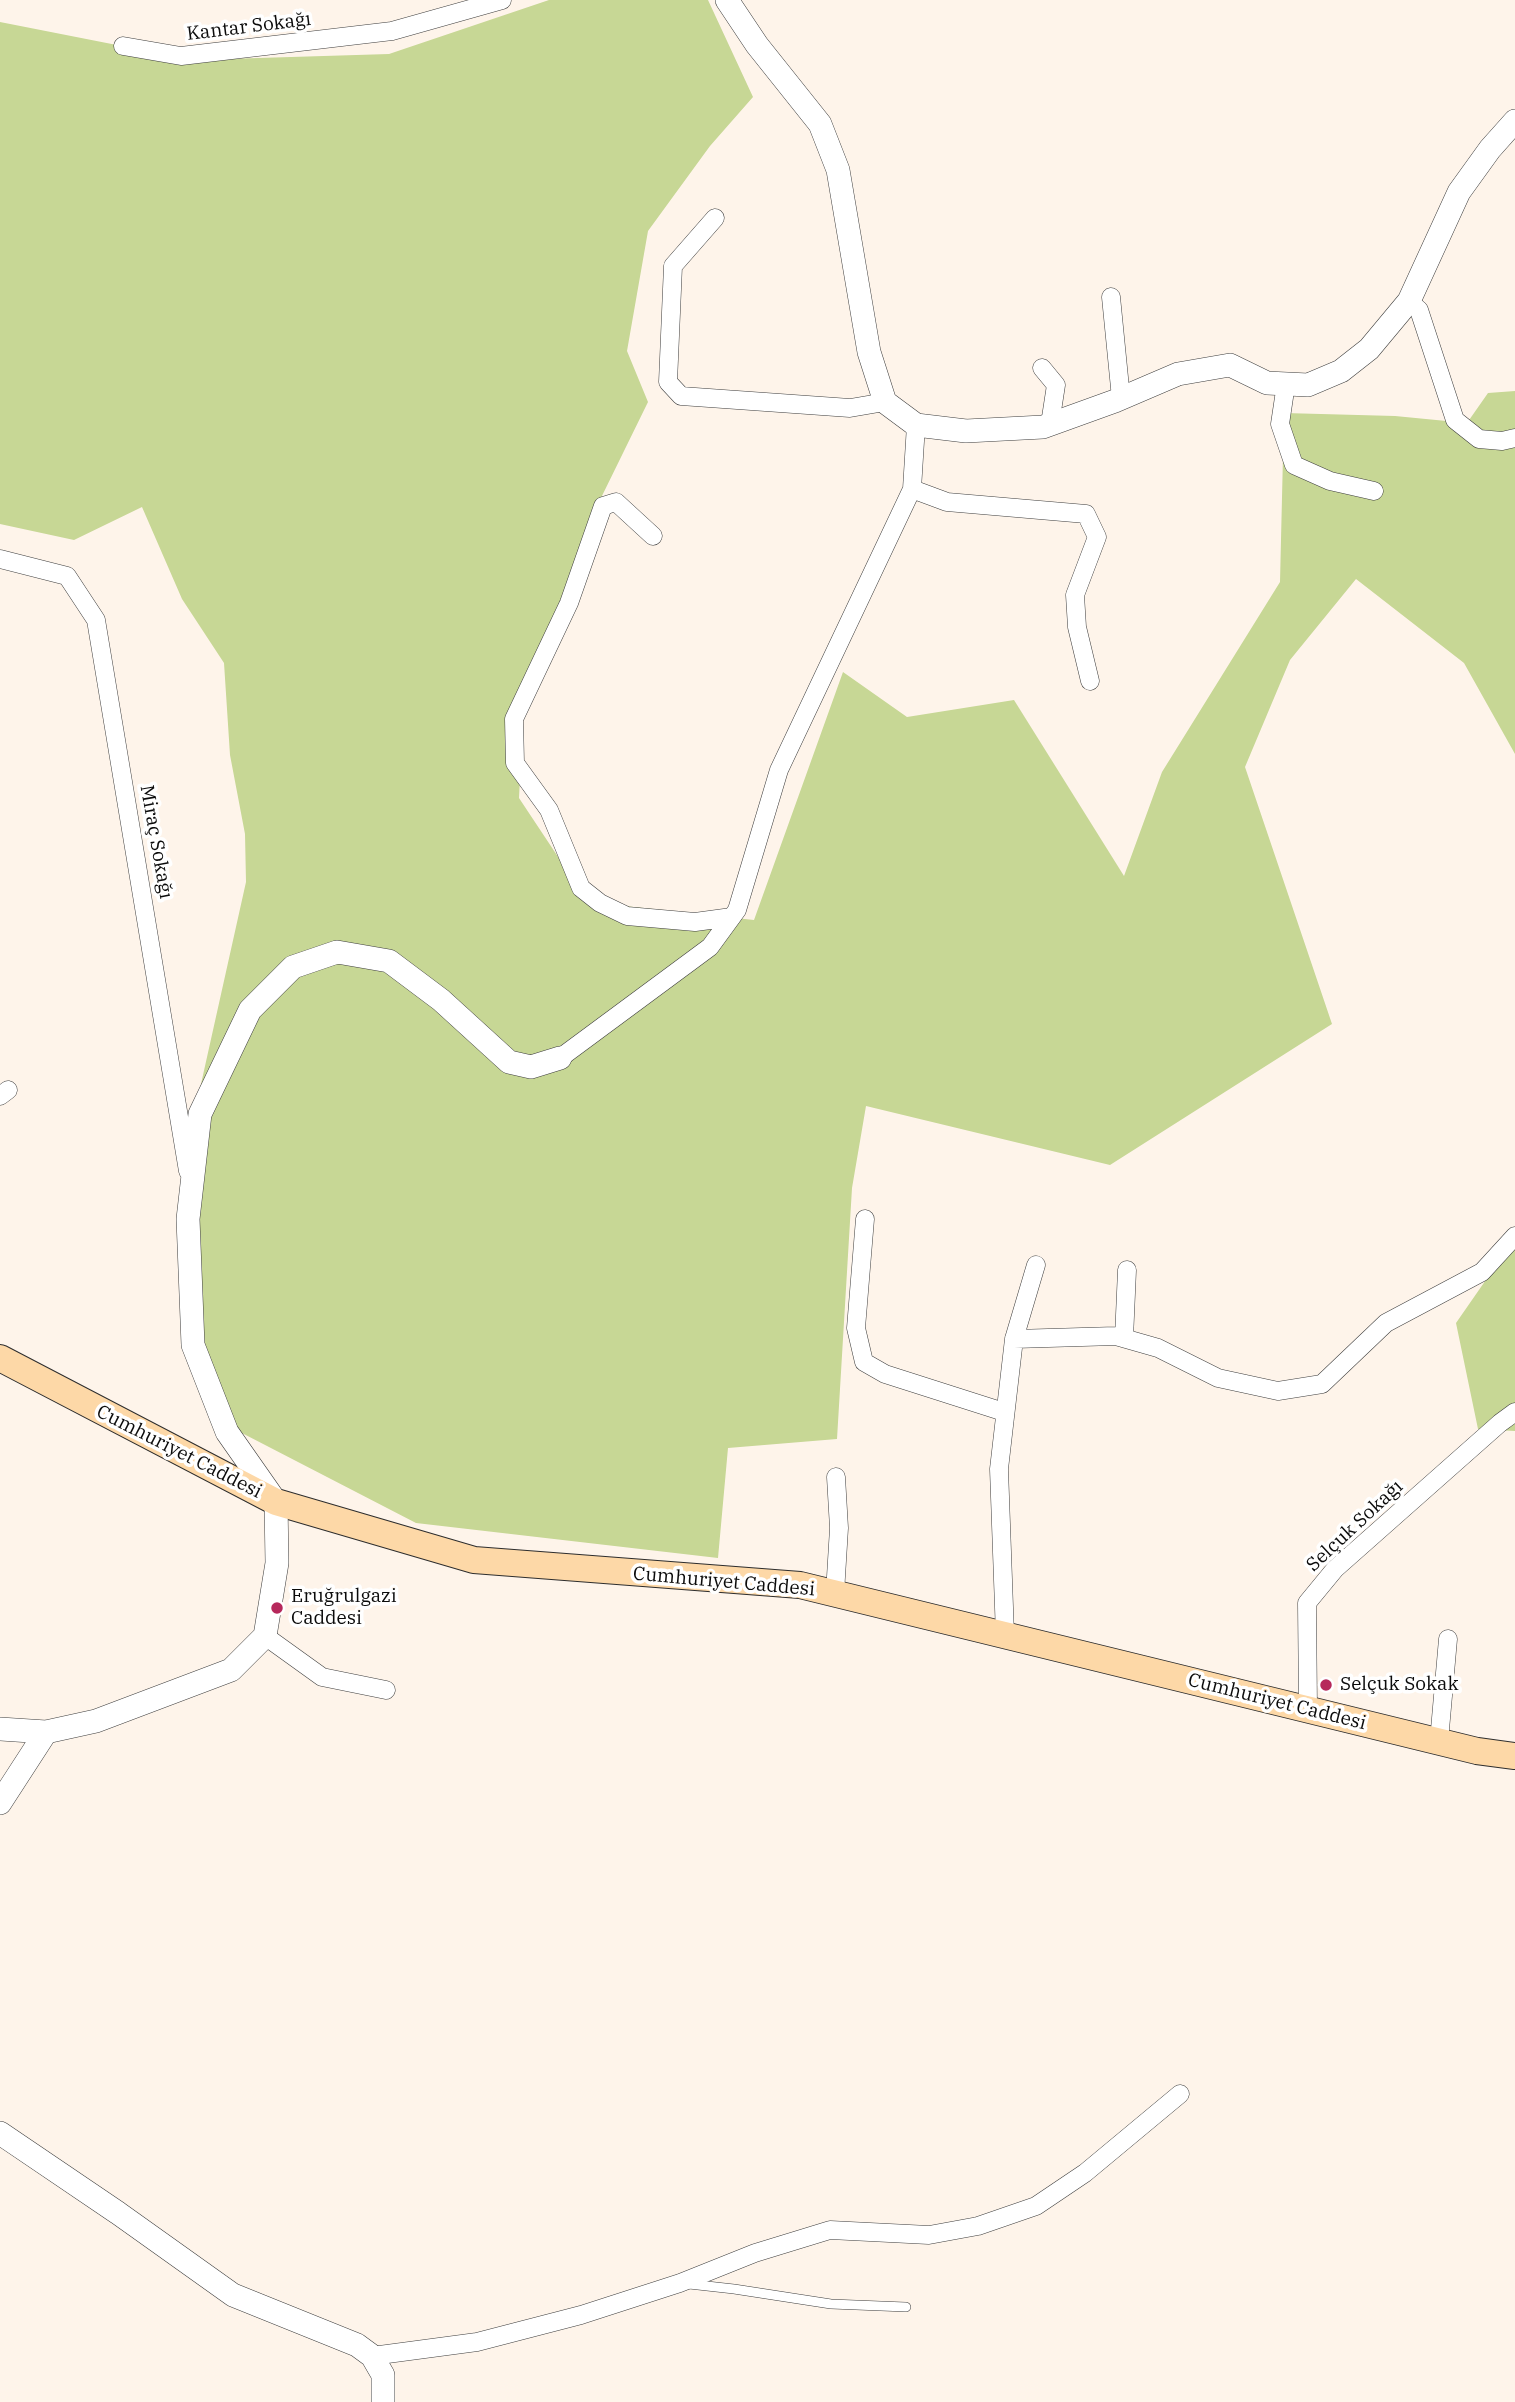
<!DOCTYPE html>
<html>
<head>
<meta charset="utf-8">
<style>
	body { margin:0 }
	canvas { display:block; background:#fef4ea }
</style>
</head>
<body>
<canvas width="1515" height="2402"></canvas>
<script>
const ctx = document.querySelector('canvas').getContext('2d');
ctx.lineJoin = 'round';
function paint(path, color) {
  ctx.fillStyle = color;
  ctx.fill(path, 'evenodd');
}
function toPath(rows) {
  const path = new Path2D();
  for (const r of rows) {
    path.moveTo(r[0], r[1]);
    for (let i = 2; i < r.length; i += 2) path.lineTo(r[i], r[i + 1]);
  }
  return path;
}
function strokePath(path, color, width, dash) {
  ctx.strokeStyle = color;
  ctx.lineWidth = width;
  ctx.lineCap = dash ? 'butt' : 'round';
  ctx.setLineDash(dash || []);
  ctx.stroke(path);
}
function drawText(font, color, halo, rows, align = 'center') {
  ctx.font = font + ' "IBM Plex Serif",serif';
  ctx.lineWidth = 7;
  ctx.setLineDash([]);
  ctx.textBaseline = 'middle';
  ctx.strokeStyle = halo;
  ctx.fillStyle = color;
  for (const [text, x, y, turn = 0] of rows) {
    ctx.save();
    ctx.translate(x, y);
    ctx.rotate((+turn || 0) * Math.PI / 180);
    ctx.textAlign = isNaN(turn) ? turn : align;
    if (halo) ctx.strokeText(text, 0, 0);
    ctx.fillText(text, 0, 0);
    ctx.restore();
  }
}
paint(toPath([
	[549,0,708,0,753,97,710,146,648,231,627,351,648,402,599,502,523,716,519,798,588,902,754,920,843,672,907,717,1014,700,1124,876,1162,772,1280,582,1284,413,1395,416,1467,423,1488,393,1515,391,1515,754,1464,663,1356,579,1290,660,1245,767,1332,1024,1110,1165,866,1106,852,1188,837,1439,728,1448,718,1558,416,1523,238,1431,193,1316,199,1093,246,882,245,834,230,755,224,663,182,599,142,507,74,540,0,524,0,22,193,60,389,54],
	[1515,1238,1515,1431,1478,1429,1456,1323]
]), '#c7d795');
const service = toPath([
	[689,2284,734,2289,831,2304,906,2307]
]);
const minor = toPath([
	[123,46,181,56,392,31,502,0],
	[715,218,673,266,668,382,681,396,850,408,885,402],
	[1111,297,1121,398],
	[1409,301,1419,310,1455,420,1479,439,1502,441,1515,438],
	[1042,368,1056,385,1050,424],
	[1286,384,1280,424,1294,465,1330,481,1374,491],
	[912,489,947,502,1086,514,1097,537,1075,595,1077,627,1090,681],
	[653,536,616,502,603,506,569,603,514,719,515,763,549,810,581,888,600,903,627,916,695,922,732,917],
	[0,559,67,576,96,620,188,1171],
	[560,1058,710,947,737,910,779,770,912,489,916,425],
	[0,1096,8,1090],
	[865,1219,856,1328,864,1362,885,1374,1004,1412],
	[1124,1338,1127,1270],
	[1014,1339,1116,1336,1158,1348,1218,1378,1278,1391,1322,1384,1386,1323,1482,1272,1515,1236],
	[835,1593,839,1528,836,1477],
	[1005,1635,999,1469,1014,1339,1036,1265],
	[265,1636,322,1677,386,1690],
	[1308,1709,1307,1603,1335,1569,1500,1423,1515,1412],
	[1439,1741,1448,1639],
	[372,2356,477,2342,581,2315,680,2283,755,2253,830,2230,929,2235,978,2226,1036,2206,1085,2173,1180,2094]
]);
const tertiary = toPath([
	[727,0,757,45,820,124,838,170,869,352,885,402,916,425,966,431,1043,427,1115,401,1178,374,1230,365,1267,383,1308,385,1341,371,1369,349,1409,301,1459,192,1490,149,1515,121],
	[0,1729,46,1732,96,1721,231,1670,265,1636,277,1563,276,1502,227,1432,193,1345,188,1219,200,1114,250,1010,293,967,337,952,389,961,441,1000,509,1062,531,1067,560,1058],
	[0,1803,46,1732],
	[0,2133,118,2213,233,2295,357,2345,372,2356,383,2375,383,2402]
]);
const secondary = toPath([
	[0,1358,276,1502,474,1560,800,1585,1477,1751,1515,1756]
]);
strokePath(service, '#3e3e3e', 10);
strokePath(minor, '#3e3e3e', 19);
strokePath(tertiary, '#3e3e3e', 24);
strokePath(secondary, '#2d2d2d', 28);
strokePath(service, '#fff', 9);
strokePath(minor, '#fff', 18);
strokePath(tertiary, '#fff', 23);
strokePath(secondary, '#fdd8a7', 26);
for (const [x, y, r, color] of [
	[277,1608,7,"#b6285b"],
	[1326,1685,7,"#b6285b"]
]) {
  const dot = new Path2D();
  dot.arc(x, y, r, 0, 2 * Math.PI);
  ctx.fillStyle = color;
  ctx.fill(dot);
  strokePath(dot, '#fff', 2.5);
}
drawText('19px', '#0b0b0b', '#fff', [
	["Kantar Sokağı",249,27,-7],
	["Miraç Sokağı",156,842,80],
	["Cumhuriyet Caddesi",179,1452,27],
	["Selçuk Sokağı",1355,1526,-43],
	["Cumhuriyet Caddesi",724,1582,5],
	["Cumhuriyet Caddesi",1277,1702,14]
]);
drawText('19px', '#0b0b0b', '#fff', [
	["Eruğrulgazi",291,1597],
	["Caddesi",291,1619],
	["Selçuk Sokak",1340,1685]
], 'left');
</script>
</body>
</html>
